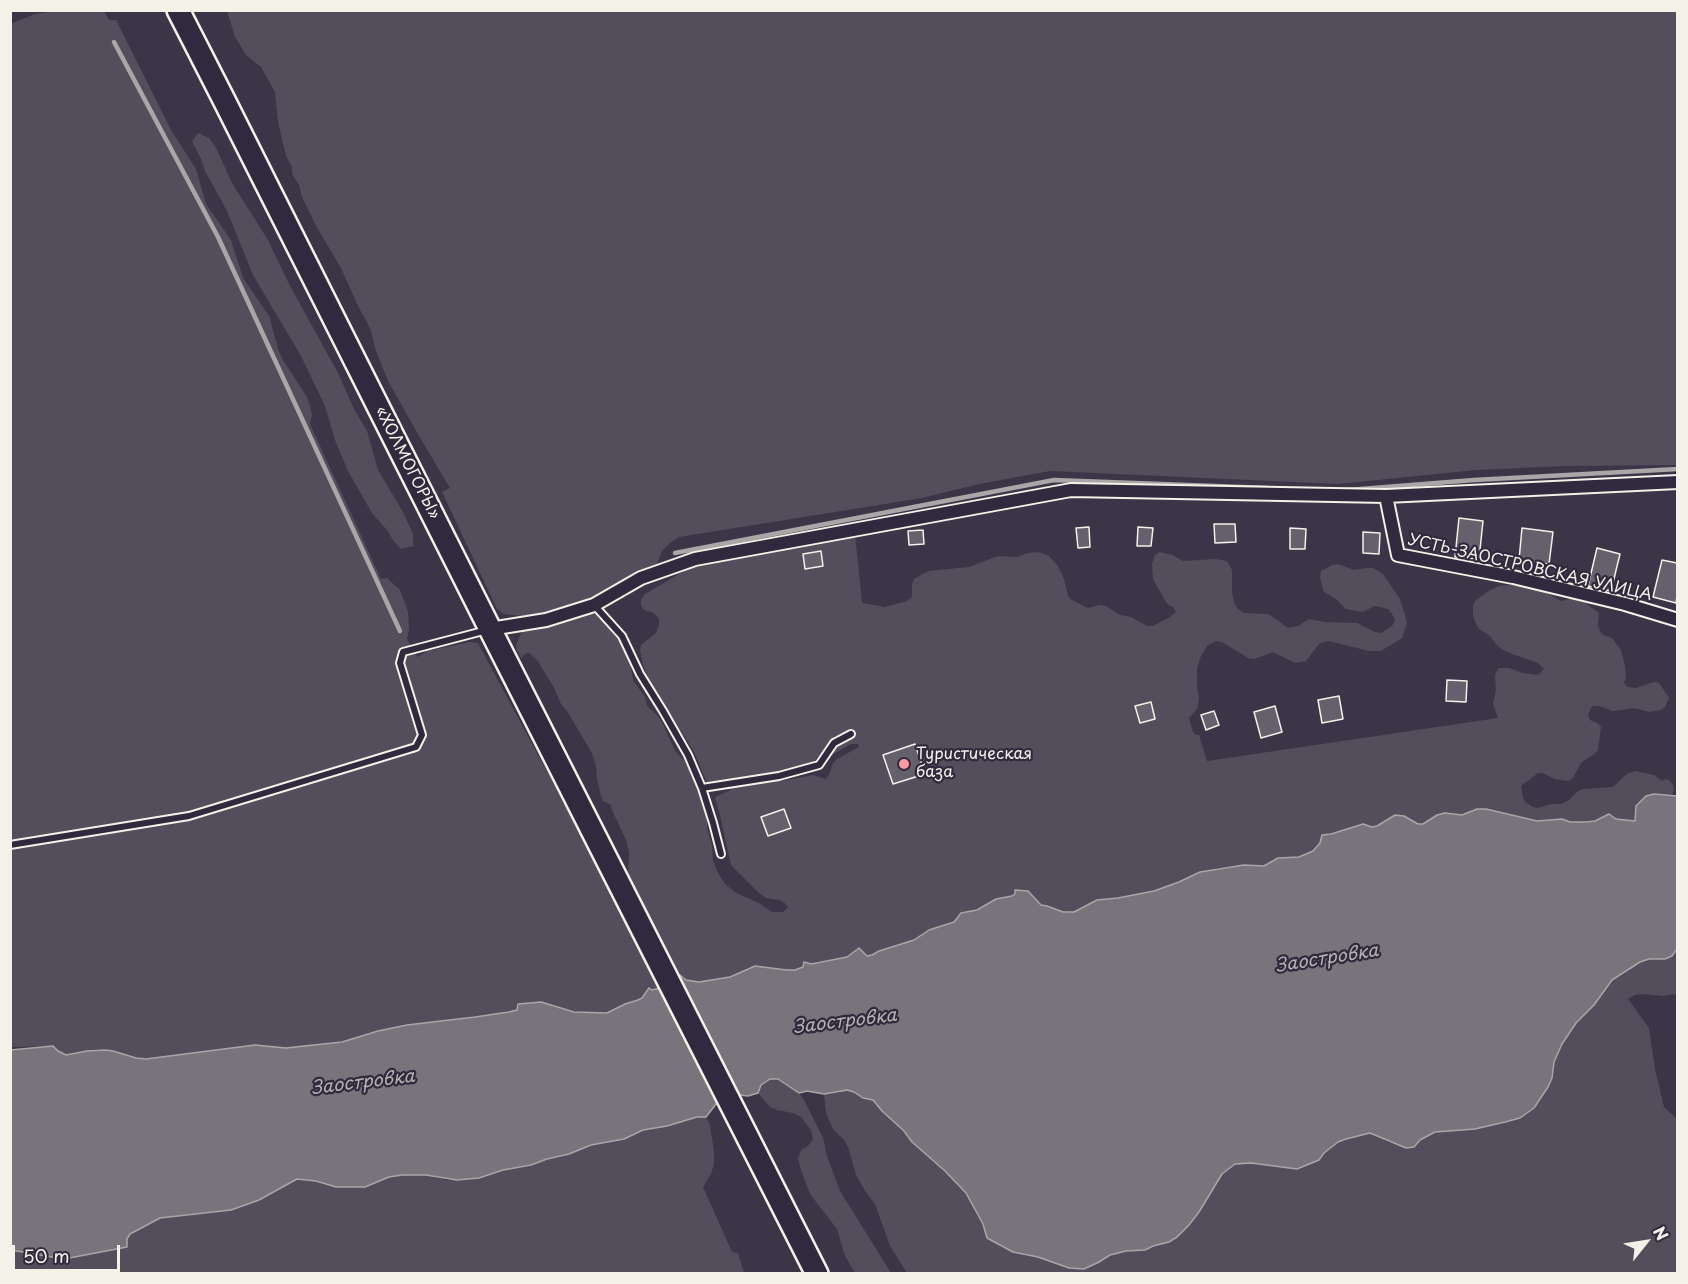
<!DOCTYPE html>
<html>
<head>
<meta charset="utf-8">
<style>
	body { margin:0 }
	#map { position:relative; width:1688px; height:1284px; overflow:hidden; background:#3b3647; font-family:"Playpen Sans",sans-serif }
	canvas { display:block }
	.frame { position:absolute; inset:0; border:12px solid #f4f1e8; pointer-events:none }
	.north { position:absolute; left:1616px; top:1212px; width:60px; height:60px; -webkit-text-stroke:4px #2f2a3d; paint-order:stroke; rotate:60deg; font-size:16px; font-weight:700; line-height:24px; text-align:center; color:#f4f1e8 }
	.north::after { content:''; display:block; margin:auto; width:21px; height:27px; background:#f4f1e8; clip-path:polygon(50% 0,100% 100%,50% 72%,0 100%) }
	.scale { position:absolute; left:12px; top:1245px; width:108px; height:27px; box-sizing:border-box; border:3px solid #f4f1e8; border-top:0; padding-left:8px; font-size:18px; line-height:21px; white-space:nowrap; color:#f4f1e8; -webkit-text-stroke:4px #2f2a3d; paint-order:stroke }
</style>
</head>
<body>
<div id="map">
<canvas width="1688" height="1284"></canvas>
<div class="frame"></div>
<div class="north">N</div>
<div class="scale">50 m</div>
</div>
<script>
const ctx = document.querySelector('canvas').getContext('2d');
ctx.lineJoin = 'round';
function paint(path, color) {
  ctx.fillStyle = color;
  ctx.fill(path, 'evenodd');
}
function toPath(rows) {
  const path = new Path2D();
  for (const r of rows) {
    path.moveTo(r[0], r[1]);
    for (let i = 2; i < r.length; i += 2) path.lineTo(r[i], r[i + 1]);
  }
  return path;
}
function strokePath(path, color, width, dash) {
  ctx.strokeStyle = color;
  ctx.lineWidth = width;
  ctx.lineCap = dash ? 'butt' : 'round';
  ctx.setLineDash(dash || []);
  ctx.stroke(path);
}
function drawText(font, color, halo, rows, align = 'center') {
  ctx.font = font + ' "Playpen Sans",sans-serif';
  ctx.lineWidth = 4.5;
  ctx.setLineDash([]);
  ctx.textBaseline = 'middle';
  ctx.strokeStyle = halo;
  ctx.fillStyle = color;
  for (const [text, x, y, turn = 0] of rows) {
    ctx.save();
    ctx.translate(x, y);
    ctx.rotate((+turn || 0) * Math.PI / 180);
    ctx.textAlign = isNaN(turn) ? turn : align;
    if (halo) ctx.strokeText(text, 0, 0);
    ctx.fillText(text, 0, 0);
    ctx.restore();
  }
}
paint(toPath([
	[60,10,104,11,109,20,116,20,171,130,196,169,206,204,231,240,243,278,269,316,279,352,283,360,307,397,312,414,310,424,381,579,387,578,400,590,408,612,409,630,407,639,417,657,427,651,470,642,477,643,479,645,633,932,651,923,628,874,629,852,626,840,612,810,611,805,603,801,601,796,597,780,596,766,592,753,567,711,561,704,553,686,537,660,529,653,526,653,521,658,517,651,516,645,522,631,588,612,601,616,612,629,618,639,630,663,633,680,645,697,647,706,658,716,663,724,675,751,689,765,707,816,707,828,712,846,713,861,718,873,725,884,736,893,759,903,772,912,783,912,788,907,786,904,779,900,766,898,759,893,731,865,719,811,715,799,717,796,731,790,729,787,773,780,782,781,813,775,825,779,829,775,833,763,837,759,859,747,858,744,851,744,828,757,835,746,851,738,854,736,855,733,852,732,830,743,814,761,773,775,707,783,694,752,683,734,673,722,663,701,649,680,643,665,640,651,641,645,656,633,659,625,659,619,654,613,644,610,641,605,641,599,645,594,691,567,701,563,719,560,732,560,748,553,855,534,862,603,885,607,907,601,912,597,912,585,914,579,928,571,969,567,998,556,1017,557,1027,553,1038,552,1049,556,1058,566,1064,579,1068,596,1072,600,1088,608,1100,605,1106,606,1120,615,1131,617,1147,626,1153,626,1170,617,1176,612,1173,607,1167,604,1153,579,1152,564,1155,555,1160,552,1172,555,1183,561,1215,559,1227,561,1232,570,1232,593,1235,604,1238,609,1244,613,1267,614,1273,617,1288,628,1298,626,1309,619,1324,622,1357,623,1375,632,1381,633,1392,626,1395,620,1392,614,1388,609,1375,606,1362,612,1346,609,1336,599,1324,592,1320,578,1321,571,1332,565,1338,564,1354,570,1367,568,1373,568,1383,574,1400,599,1407,622,1402,638,1381,651,1369,651,1329,641,1323,642,1319,644,1306,661,1295,663,1273,652,1254,659,1248,658,1222,642,1216,641,1207,646,1200,658,1197,669,1197,687,1199,699,1197,709,1189,718,1193,732,1196,735,1199,735,1207,761,1498,718,1493,704,1496,690,1495,676,1496,672,1499,668,1509,668,1523,673,1538,675,1544,669,1538,663,1512,654,1503,650,1496,644,1490,636,1478,628,1476,624,1473,616,1473,605,1476,600,1490,590,1499,586,1509,585,1543,591,1561,601,1575,598,1580,599,1599,613,1598,625,1600,631,1603,635,1612,638,1621,650,1625,666,1626,677,1624,683,1627,687,1636,688,1654,682,1659,683,1669,698,1665,707,1660,710,1650,712,1634,708,1613,711,1599,706,1592,706,1588,715,1590,720,1597,723,1601,727,1598,750,1594,754,1581,763,1573,778,1568,781,1555,779,1543,773,1538,773,1521,786,1523,797,1525,802,1533,807,1538,808,1551,804,1561,804,1569,800,1578,791,1583,789,1613,787,1627,774,1636,771,1654,775,1662,781,1666,779,1670,781,1673,785,1674,790,1671,797,1654,794,1636,806,1635,820,1626,821,1602,817,1595,821,1578,823,1562,819,1537,821,1486,809,1477,809,1462,815,1445,813,1437,815,1423,824,1418,824,1409,818,1372,827,1363,824,1331,834,1322,835,1320,843,1313,851,1299,857,1278,858,1264,866,1249,865,1217,868,1200,872,1179,882,1154,891,1118,898,1097,900,1074,912,1063,912,1047,906,1041,905,1028,891,1015,890,1015,894,1012,896,996,899,977,910,965,912,957,916,954,922,929,930,914,940,879,951,872,955,867,956,859,948,847,957,815,962,795,970,787,970,759,966,750,967,730,977,699,982,686,980,680,975,679,978,660,988,651,990,638,1000,625,1004,607,1013,574,1012,541,1002,518,1004,518,1010,509,1012,475,1017,407,1025,378,1031,342,1042,286,1048,255,1045,146,1059,136,1058,126,1054,66,1055,58,1051,53,1046,11,1047,10,24,35,14],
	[227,11,1677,11,1677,465,1565,466,1476,470,1338,484,1050,471,979,484,922,498,679,537,670,543,662,551,656,567,598,595,559,610,522,616,504,614,497,609,442,492,450,488,419,436,388,381,375,348,371,331,367,322,359,308,341,268,315,224,302,197,299,185,292,174,292,167,286,156,278,122,275,92,261,67,246,55,235,37],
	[198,133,209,138,216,148,232,183,268,240,289,284,338,373,354,409,367,431,378,470,403,512,413,534,413,546,401,549,393,540,387,530,372,513,348,471,335,440,325,406,300,354,253,275,227,211,205,171,202,161,192,141],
	[1677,949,1677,994,1663,996,1643,994,1635,995,1628,999,1649,1028,1655,1069,1664,1107,1677,1119,1677,1273,907,1273,890,1246,875,1204,865,1191,856,1175,848,1147,844,1140,833,1129,826,1113,824,1094,847,1090,854,1092,863,1098,873,1100,882,1111,904,1131,912,1142,945,1171,966,1193,983,1224,987,1238,1013,1252,1038,1257,1069,1268,1084,1269,1099,1262,1110,1255,1118,1252,1145,1250,1177,1237,1189,1225,1199,1212,1222,1174,1235,1164,1251,1163,1297,1169,1319,1160,1324,1153,1338,1142,1370,1133,1390,1143,1414,1146,1420,1140,1435,1132,1475,1129,1520,1118,1534,1108,1539,1102,1552,1079,1554,1062,1562,1044,1576,1023,1594,1005,1612,980,1640,962,1649,959,1657,960,1672,956],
	[770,1079,778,1079,799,1093,804,1100,823,1138,827,1156,840,1191,891,1273,855,1273,845,1256,837,1229,810,1194,801,1170,798,1158,801,1150,808,1146,813,1139,811,1130,801,1117,793,1113,777,1110,770,1107,758,1093,761,1085],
	[697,1117,706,1117,710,1125,714,1152,714,1164,711,1174,703,1187,732,1252,738,1253,744,1273,11,1274,10,1250,64,1259,127,1247,127,1239,130,1234,160,1218,231,1210,259,1200,297,1179,316,1181,336,1187,365,1187,389,1177,402,1175,426,1175,446,1180,462,1180,479,1178,503,1170,531,1165,547,1159,569,1154,591,1145,624,1139,643,1130,667,1126]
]), '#534e5c');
const water = toPath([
	[1654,794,1677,796,1677,949,1672,956,1665,959,1649,959,1640,962,1612,980,1594,1005,1576,1023,1562,1044,1554,1062,1552,1078,1548,1087,1534,1108,1520,1118,1505,1122,1475,1129,1435,1132,1420,1140,1414,1147,1406,1148,1370,1133,1346,1139,1338,1142,1324,1153,1319,1160,1297,1169,1251,1163,1235,1164,1222,1174,1199,1212,1189,1225,1177,1237,1169,1242,1153,1246,1145,1250,1126,1251,1110,1255,1099,1262,1084,1269,1069,1268,1038,1257,1013,1252,987,1238,983,1224,966,1193,945,1171,912,1142,904,1131,882,1111,873,1100,863,1098,854,1092,847,1090,824,1094,807,1091,799,1093,778,1079,770,1079,761,1085,758,1093,748,1096,740,1095,716,1104,706,1117,697,1117,667,1126,643,1130,624,1139,591,1145,569,1154,547,1159,531,1165,503,1170,479,1178,457,1180,426,1175,402,1175,389,1177,365,1187,336,1187,316,1181,297,1179,259,1200,231,1210,160,1218,130,1234,127,1239,127,1247,64,1259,11,1250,10,1050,53,1046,58,1051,66,1055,87,1051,106,1050,113,1051,136,1058,146,1059,255,1045,286,1048,342,1042,378,1031,407,1025,475,1017,509,1012,517,1010,518,1004,541,1002,574,1012,607,1013,625,1004,638,1000,642,998,649,988,652,990,660,988,679,978,680,975,686,980,699,982,730,977,755,966,787,970,795,970,803,967,804,962,811,964,847,957,859,948,867,956,872,955,879,951,914,940,929,930,954,922,961,913,977,910,996,899,1012,896,1015,894,1015,890,1028,891,1041,905,1047,906,1063,912,1074,912,1097,900,1118,898,1154,891,1179,882,1200,872,1244,865,1264,866,1278,858,1299,857,1313,851,1320,843,1322,835,1331,834,1363,824,1372,827,1377,826,1395,815,1404,816,1418,824,1423,824,1437,815,1445,813,1462,815,1477,809,1486,809,1537,821,1562,819,1570,822,1586,822,1595,821,1609,814,1616,819,1635,821,1636,806,1646,796,1654,794]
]);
paint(water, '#78747b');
strokePath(water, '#aaa6a7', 1.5);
strokePath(toPath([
	[114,42,218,237,400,631],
	[1348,490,1474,480,1678,469],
	[675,553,1054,480,1268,488]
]), '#aaa6a7', 4.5);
const building = toPath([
	[1459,518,1483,521,1479,559,1455,557,1459,518],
	[1214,524,1235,524,1236,542,1215,543,1214,524],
	[1089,527,1090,547,1078,548,1076,528,1089,527],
	[1138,527,1153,528,1151,546,1137,546,1138,527],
	[1290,528,1306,529,1305,549,1290,549,1290,528],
	[1522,528,1553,532,1549,564,1519,560,1522,528],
	[923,530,924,544,909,545,908,531,923,530],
	[1363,532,1380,533,1379,554,1363,553,1363,532],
	[1597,548,1620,554,1611,591,1588,586,1597,548],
	[821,551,823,566,805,569,803,554,821,551],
	[1662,560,1677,563,1677,596,1676,603,1653,597,1662,560],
	[1447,680,1467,681,1466,702,1446,701,1447,680],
	[1339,696,1343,719,1322,723,1318,700,1339,696],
	[1151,702,1155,719,1140,723,1135,706,1151,702],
	[1275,706,1282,732,1261,738,1254,712,1275,706],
	[1214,711,1219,725,1206,730,1201,715,1214,711],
	[915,744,925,774,893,784,883,755,915,744],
	[784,809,791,828,768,836,761,817,784,809]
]);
paint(building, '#65616c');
strokePath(building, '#f4f1e8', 1.5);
const service = toPath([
	[594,605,622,636,640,674,663,711,688,755,702,788,713,823,721,854],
	[702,788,779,776,819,765,834,743,851,734],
	[10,845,189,816,416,747,422,735,400,663,403,652,487,630]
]);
const minor = toPath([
	[1386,496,1398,555,1513,577,1625,604,1678,620],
	[490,629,546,620,594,605,641,578,695,559,1071,490,1386,496,1678,482]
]);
const trunk = toPath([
	[178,10,224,100,490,629,817,1274]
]);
strokePath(service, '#f4f1e8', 10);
strokePath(minor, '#f4f1e8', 16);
strokePath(trunk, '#f4f1e8', 26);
strokePath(service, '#2f2a3d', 6);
strokePath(minor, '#2f2a3d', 12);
strokePath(trunk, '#2f2a3d', 21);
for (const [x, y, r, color] of [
	[904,764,6,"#ff9aa2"]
]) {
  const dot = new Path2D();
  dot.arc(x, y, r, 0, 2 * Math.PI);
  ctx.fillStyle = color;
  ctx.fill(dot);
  strokePath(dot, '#2f2a3d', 2);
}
drawText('16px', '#f4f1e8', '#2f2a3d', [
	["«ХОЛМОГОРЫ»",407,463,63],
	["УСТЬ-ЗАОСТРОВСКАЯ УЛИЦА",1530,568,13]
]);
drawText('16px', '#f4f1e8', '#2f2a3d', [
	["Туристическая",916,755],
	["база",916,773]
], 'left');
drawText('italic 18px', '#b6b2b2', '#2f2a3d', [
	["Заостровка",1327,959,-9],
	["Заостровка",845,1022,-7],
	["Заостровка",363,1083,-7]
]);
</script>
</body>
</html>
